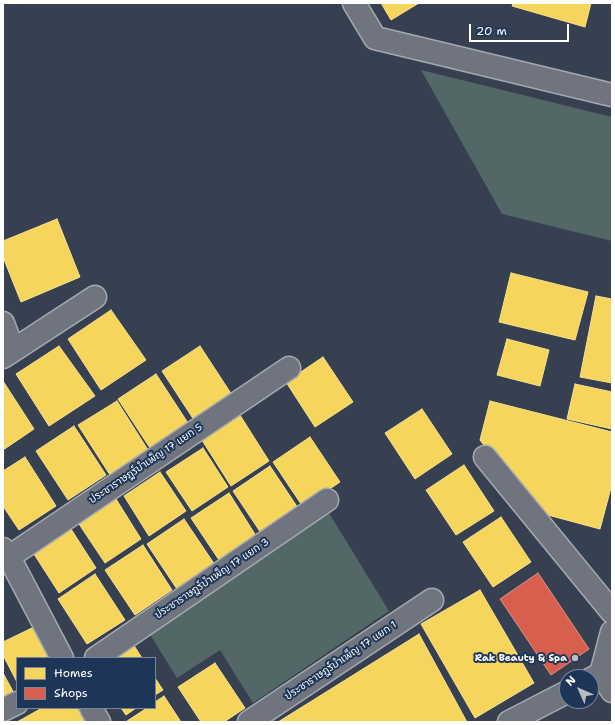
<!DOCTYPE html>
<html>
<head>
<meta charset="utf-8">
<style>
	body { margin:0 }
	#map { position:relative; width:615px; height:725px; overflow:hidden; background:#364050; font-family:"Shantell Sans",sans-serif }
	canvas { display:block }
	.frame { position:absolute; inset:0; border:4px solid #fff; pointer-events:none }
	.legend { position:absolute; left:16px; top:657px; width:140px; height:52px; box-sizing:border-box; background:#1d3557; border:1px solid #77869a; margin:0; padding:5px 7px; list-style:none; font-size:12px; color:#fff }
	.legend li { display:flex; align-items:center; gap:8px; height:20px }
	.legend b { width:20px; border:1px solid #77869a }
	.north { position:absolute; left:559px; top:669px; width:40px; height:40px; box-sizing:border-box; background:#1d3557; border:1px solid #77869a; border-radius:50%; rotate:315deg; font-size:11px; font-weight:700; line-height:16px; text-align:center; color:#fff }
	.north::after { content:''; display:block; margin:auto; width:14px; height:18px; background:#b9bcc2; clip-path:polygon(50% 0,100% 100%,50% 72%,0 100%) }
	.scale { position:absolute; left:469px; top:24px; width:100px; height:18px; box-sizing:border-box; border:2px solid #fff; border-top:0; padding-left:5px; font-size:12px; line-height:14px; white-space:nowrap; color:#fff; -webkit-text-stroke:3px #1d3557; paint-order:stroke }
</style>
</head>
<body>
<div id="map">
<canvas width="615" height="725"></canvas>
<div class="frame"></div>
<ul class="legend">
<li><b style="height:11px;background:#f6d55c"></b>Homes</li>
<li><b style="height:11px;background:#d6604d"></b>Shops</li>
</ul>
<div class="north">N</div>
<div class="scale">20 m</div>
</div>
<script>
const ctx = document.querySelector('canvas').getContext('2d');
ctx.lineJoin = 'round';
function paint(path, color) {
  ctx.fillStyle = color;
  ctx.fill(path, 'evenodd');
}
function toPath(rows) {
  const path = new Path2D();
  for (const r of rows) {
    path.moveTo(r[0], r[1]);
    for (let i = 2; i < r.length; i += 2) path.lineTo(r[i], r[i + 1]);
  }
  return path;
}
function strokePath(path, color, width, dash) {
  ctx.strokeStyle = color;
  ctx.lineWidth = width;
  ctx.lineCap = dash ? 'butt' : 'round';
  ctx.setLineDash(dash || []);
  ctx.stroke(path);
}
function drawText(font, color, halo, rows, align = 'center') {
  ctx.font = font + ' "Shantell Sans","Playpen Sans Thai",sans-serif';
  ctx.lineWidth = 4;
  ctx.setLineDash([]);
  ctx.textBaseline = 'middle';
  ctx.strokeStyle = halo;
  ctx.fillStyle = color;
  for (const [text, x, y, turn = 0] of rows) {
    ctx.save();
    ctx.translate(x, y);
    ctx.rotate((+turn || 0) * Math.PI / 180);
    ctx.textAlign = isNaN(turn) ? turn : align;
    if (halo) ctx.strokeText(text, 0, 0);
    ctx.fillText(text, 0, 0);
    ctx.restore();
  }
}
paint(toPath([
	[421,70,612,117,612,241,502,214],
	[329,513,389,611,253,703,220,650,177,678,149,633]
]), '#536766');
const homes = toPath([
	[381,3,419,3,391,20,381,3],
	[513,3,591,3,585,27,512,6,513,3],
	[57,219,80,277,21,302,3,257,3,241,57,219],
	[511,273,588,292,575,340,499,322,511,273],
	[596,296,612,299,612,383,580,377,596,296],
	[111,310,146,360,101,390,68,339,111,310],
	[507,339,549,350,540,386,497,375,507,339],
	[59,346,95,396,49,426,16,374,59,346],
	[200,346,232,395,194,420,162,371,200,346],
	[323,357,353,402,315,427,286,382,323,357],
	[156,374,188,423,150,448,118,399,156,374],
	[3,381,34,429,3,450,3,381],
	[575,384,612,392,612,429,567,419,575,384],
	[117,401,148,450,110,475,78,425,117,401],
	[490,401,612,432,612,484,600,529,533,511,480,440,490,401],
	[422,409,452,454,415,479,385,433,422,409],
	[238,412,269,461,231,486,200,437,238,412],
	[74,426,106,475,68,500,36,451,74,426],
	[310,437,340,482,303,507,273,462,310,437],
	[203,448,228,487,192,511,166,472,203,448],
	[25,457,56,506,19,530,3,506,3,471,25,457],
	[464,465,494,511,456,535,426,490,464,465],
	[270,466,300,511,263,536,233,491,270,466],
	[160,472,186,511,149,536,124,496,160,472],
	[229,493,258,539,221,563,191,518,229,493],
	[116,499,141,539,105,563,79,524,116,499],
	[501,517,531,562,493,587,463,542,501,517],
	[184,519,215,565,177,589,147,544,184,519],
	[71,529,96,568,59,593,34,554,71,529],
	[143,545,172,590,135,615,105,570,143,545],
	[95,574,125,620,87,644,58,599,95,574],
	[480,590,534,683,475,718,421,624,480,590],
	[36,626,53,658,17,658,17,682,3,655,3,642,36,626],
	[419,634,467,722,278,722,419,634],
	[133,644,142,658,113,658,133,644],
	[215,663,245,708,224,722,201,722,178,687,215,663],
	[3,673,15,695,3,701,3,673],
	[155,678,163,690,155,695,155,678],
	[164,696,181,722,127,722,127,721,147,708,155,708,155,702,164,696],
	[42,708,77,708,85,722,17,722,42,708],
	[121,708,136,708,126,715,121,708]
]);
paint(homes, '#f6d55c');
strokePath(homes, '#f9e28d', 1);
const shops = toPath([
	[538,573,589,649,551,675,500,599,538,573]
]);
paint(shops, '#d6604d');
strokePath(shops, '#e29082', 1);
const minor = toPath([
	[354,3,375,38,612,95],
	[3,323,13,350],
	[3,357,95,297],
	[485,457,612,612],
	[3,549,9,557,62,658],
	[3,561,289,368],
	[96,658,327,500],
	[601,674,612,691],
	[91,708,99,722],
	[3,710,17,703],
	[249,722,432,600]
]);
const tertiary = toPath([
	[591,679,601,674,612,632],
	[509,722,567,692]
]);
strokePath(minor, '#a5a9b0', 25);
strokePath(tertiary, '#a5a9b0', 25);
strokePath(minor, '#6f747e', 22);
strokePath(tertiary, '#6f747e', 22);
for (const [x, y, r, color] of [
	[575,658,4,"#b9bcc2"]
]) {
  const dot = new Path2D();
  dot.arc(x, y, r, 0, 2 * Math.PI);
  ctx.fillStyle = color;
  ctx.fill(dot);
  strokePath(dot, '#1d3557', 1.5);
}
drawText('10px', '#fff', '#1d3557', [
	["ประชาราษฎร์บำเพ็ญ 17 แยก 5",146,464,-34],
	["ประชาราษฎร์บำเพ็ญ 17 แยก 3",212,579,-34],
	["ประชาราษฎร์บำเพ็ญ 17 แยก 1",341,661,-34]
]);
drawText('bold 10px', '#fff', '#1d3557', [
	["Rak Beauty & Spa",567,658]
], 'right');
</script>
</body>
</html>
